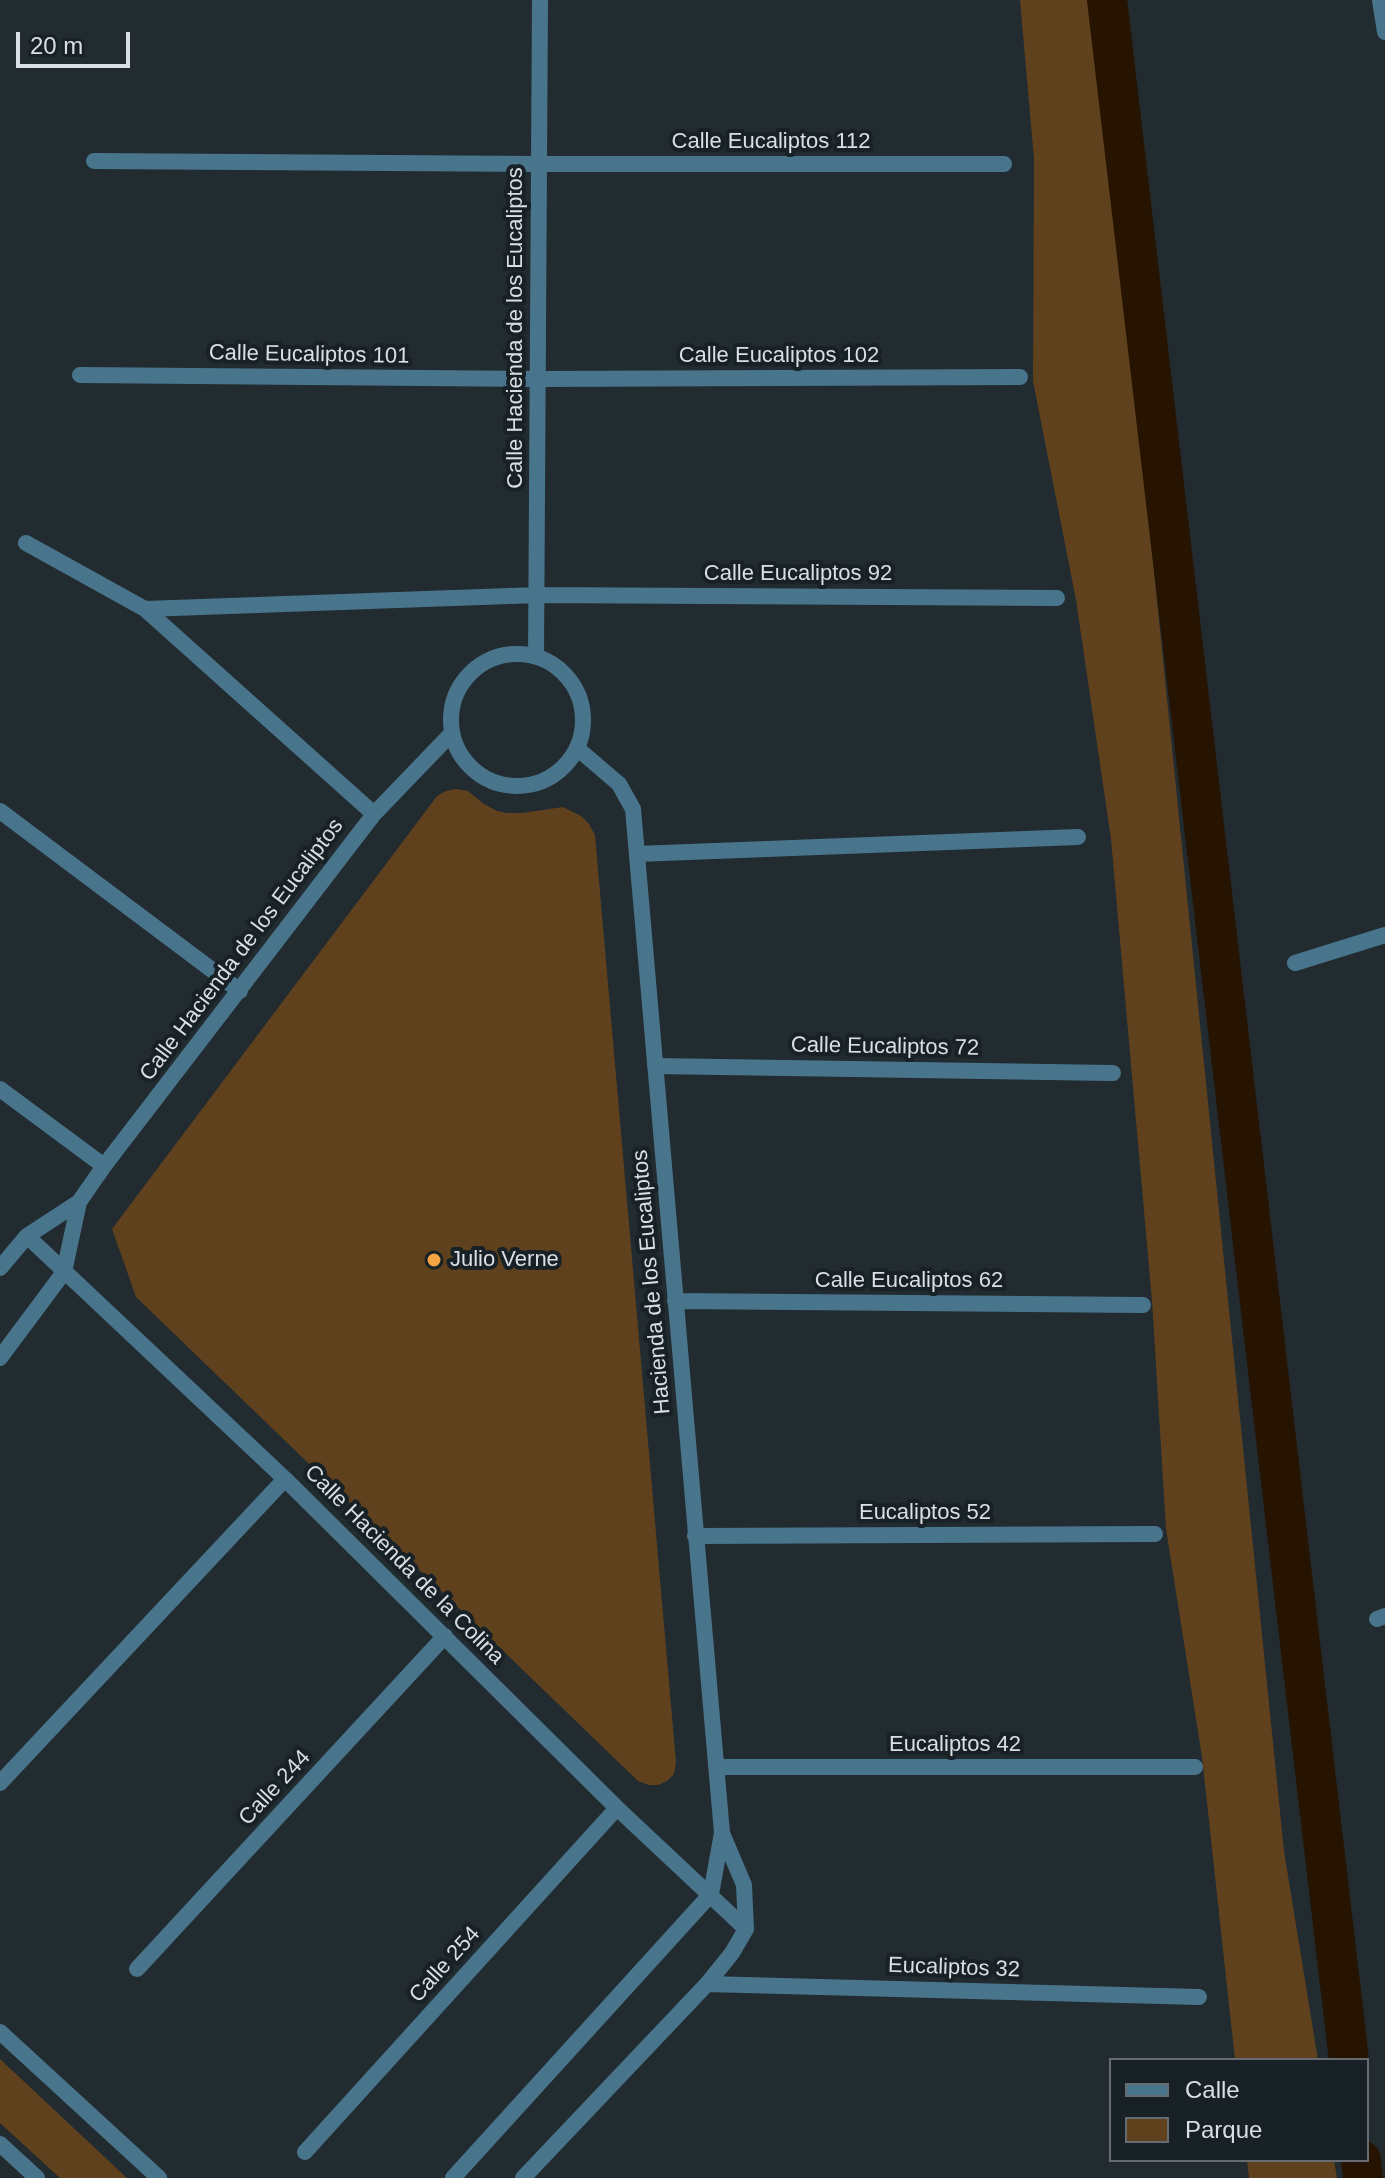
<!DOCTYPE html>
<html>
<head>
<meta charset="utf-8">
<style>
	body { margin:0 }
	#map { position:relative; width:1385px; height:2178px; overflow:hidden; background:#212b30; font-family:Helvetica,sans-serif }
	canvas { display:block }
	.legend { position:absolute; left:1109px; top:2058px; width:260px; height:104px; box-sizing:border-box; background:#182126; border:2px solid #656d72; margin:0; padding:10px 14px; list-style:none; font-size:24px; color:#d9dfe3 }
	.legend li { display:flex; align-items:center; gap:16px; height:40px }
	.legend b { width:40px; border:2px solid #656d72 }
	.scale { position:absolute; left:16px; top:32px; width:114px; height:36px; box-sizing:border-box; border:4px solid #d9dfe3; border-top:0; padding-left:10px; font-size:24px; line-height:28px; white-space:nowrap; color:#d9dfe3; -webkit-text-stroke:6px #182126; paint-order:stroke }
</style>
</head>
<body>
<div id="map">
<canvas width="1385" height="2178"></canvas>
<ul class="legend">
<li><b style="height:10px;background:#49758c"></b>Calle</li>
<li><b style="height:22px;background:#5f411e"></b>Parque</li>
</ul>
<div class="scale">20 m</div>
</div>
<script>
const ctx = document.querySelector('canvas').getContext('2d');
ctx.lineJoin = 'round';
function paint(path, color) {
  ctx.fillStyle = color;
  ctx.fill(path, 'evenodd');
}
function toPath(rows) {
  const path = new Path2D();
  for (const r of rows) {
    if (r.length === 3) {
      path.moveTo(r[0] + r[2], r[1]);
      path.arc(r[0], r[1], r[2], 0, 2 * Math.PI);
      continue;
    }
    path.moveTo(r[0], r[1]);
    for (let i = 2; i < r.length; i += 2) path.lineTo(r[i], r[i + 1]);
  }
  return path;
}
function strokePath(path, color, width, dash) {
  ctx.strokeStyle = color;
  ctx.lineWidth = width;
  ctx.lineCap = dash ? 'butt' : 'round';
  ctx.setLineDash(dash || []);
  ctx.stroke(path);
}
function drawText(font, color, halo, rows, align = 'center') {
  ctx.font = font + ' Helvetica,sans-serif';
  ctx.lineWidth = 8;
  ctx.setLineDash([]);
  ctx.textBaseline = 'middle';
  ctx.strokeStyle = halo;
  ctx.fillStyle = color;
  for (const [text, x, y, turn = 0] of rows) {
    ctx.save();
    ctx.translate(x, y);
    ctx.rotate((+turn || 0) * Math.PI / 180);
    ctx.textAlign = isNaN(turn) ? turn : align;
    if (halo) ctx.strokeText(text, 0, 0);
    ctx.fillText(text, 0, 0);
    ctx.restore();
  }
}
paint(toPath([
	[1020,0,1096,0,1284,1851,1318,2060,1235,2060,1202,1757,1166,1529,1152,1301,1111,839,1076,600,1033,381,1034,159],
	[456,789,468,791,484,804,497,811,507,813,522,813,563,807,581,816,589,824,595,835,676,1762,674,1774,667,1781,658,1785,649,1785,638,1781,136,1297,112,1229,437,796,446,791],
	[0,2059,127,2178,60,2178,0,2123],
	[1247,2160,1334,2160,1337,2178,1249,2178]
]), '#5f411e');
strokePath(toPath([
	[1107,0,1349,2060],
	[1361,2160,1363,2178]
]), '#261401', 40);
strokePath(toPath([
	[1380,0,1385,32],
	[94,161,538,164,1004,164],
	[80,375,538,379,1020,377],
	[26,543,145,609,374,814],
	[145,609,538,595,1057,598],
	[517,720,66],
	[536,656,540,0],
	[0,811,240,991],
	[637,854,1078,837],
	[1295,963,1385,935],
	[655,1066,1113,1073],
	[0,1089,104,1166],
	[27,1236,285,1479,617,1808,746,1929],
	[0,1268,27,1236,79,1202],
	[675,1301,1143,1305],
	[0,1358,64,1272,79,1202,104,1166,374,814,451,734],
	[695,1536,1155,1534],
	[1377,1619,1385,1616],
	[716,1767,1195,1767],
	[0,1783,285,1479],
	[722,1833,744,1885,746,1929],
	[137,1969,445,1636],
	[707,1984,1199,1997],
	[0,2032,159,2178],
	[0,2144,37,2178],
	[305,2152,617,1808],
	[453,2178,711,1894,722,1833,633,809,619,784,578,749],
	[523,2178,707,1984,732,1953,746,1929]
]), '#49758c', 16);
for (const [x, y, r, color] of [
	[434,1260,8,"#f3a443"]
]) {
  const dot = new Path2D();
  dot.arc(x, y, r, 0, 2 * Math.PI);
  ctx.fillStyle = color;
  ctx.fill(dot);
  strokePath(dot, '#182126', 3);
}
drawText('22px', '#d9dfe3', '#182126', [
	["Calle Eucaliptos 112",771,142],
	["Calle Hacienda de los Eucaliptos",516,328,-90],
	["Calle Eucaliptos 101",309,355,1],
	["Calle Eucaliptos 102",779,356],
	["Calle Eucaliptos 92",798,574],
	["Calle Hacienda de los Eucaliptos",242,950,-53],
	["Calle Eucaliptos 72",885,1047,1],
	["Calle Eucaliptos 62",909,1281],
	["Hacienda de los Eucaliptos",652,1282,-95],
	["Eucaliptos 52",925,1513],
	["Calle Hacienda de la Colina",404,1565,45],
	["Eucaliptos 42",955,1745],
	["Calle 244",275,1788,-47],
	["Calle 254",445,1965,-48],
	["Eucaliptos 32",954,1968,2]
]);
drawText('22px', '#d9dfe3', '#182126', [
	["Julio Verne",450,1260]
], 'left');
</script>
</body>
</html>
